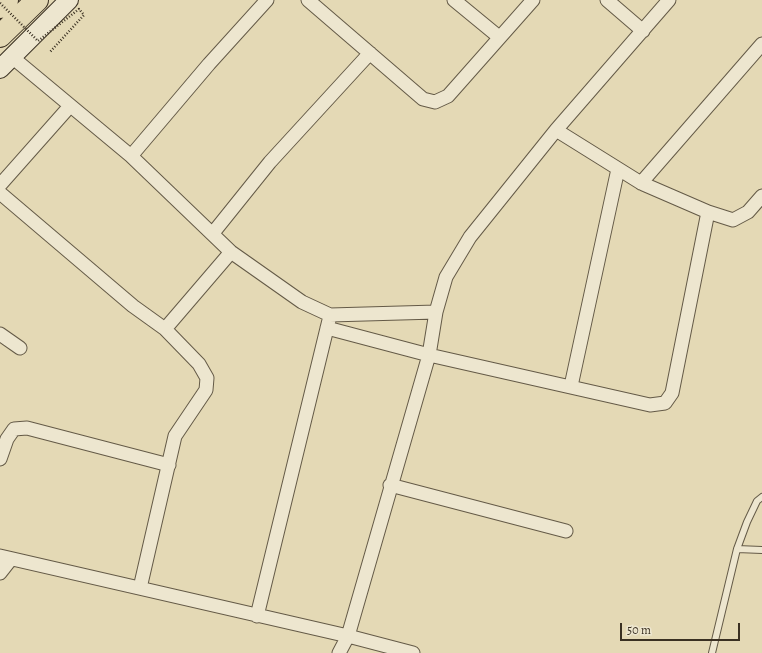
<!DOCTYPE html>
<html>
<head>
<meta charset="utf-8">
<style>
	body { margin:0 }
	#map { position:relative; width:762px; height:653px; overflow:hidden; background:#e4d9b5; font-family:Alegreya,serif }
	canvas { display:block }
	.scale { position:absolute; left:620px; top:623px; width:120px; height:18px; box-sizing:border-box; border:2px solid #3a3022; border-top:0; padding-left:5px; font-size:12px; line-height:14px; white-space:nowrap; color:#3a3022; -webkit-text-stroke:3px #ede6cf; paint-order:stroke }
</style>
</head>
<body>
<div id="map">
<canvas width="762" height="653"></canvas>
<div class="scale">50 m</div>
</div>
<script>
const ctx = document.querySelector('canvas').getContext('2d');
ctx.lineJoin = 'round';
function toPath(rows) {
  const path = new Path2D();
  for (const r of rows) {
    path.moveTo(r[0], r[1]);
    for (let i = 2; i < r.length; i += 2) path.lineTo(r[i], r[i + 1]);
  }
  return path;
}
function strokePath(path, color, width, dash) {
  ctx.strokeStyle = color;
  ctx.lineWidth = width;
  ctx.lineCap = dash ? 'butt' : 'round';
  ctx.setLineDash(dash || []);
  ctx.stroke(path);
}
const lane = toPath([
	[737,549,762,550],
	[712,653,737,549,747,522,757,501,762,497]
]);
const street = toPath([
	[308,0,423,99,435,102,448,96,533,0],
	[454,0,499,37],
	[607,0,643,31],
	[12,57,131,156,231,252,302,302,330,315,436,312],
	[556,130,641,183,708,212,733,220,748,212,762,196],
	[131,156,209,64,267,0],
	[641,183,762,44],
	[0,185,70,106],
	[0,193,133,306,165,329,199,364,207,378,206,390,175,436,140,588],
	[213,233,270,162,370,53],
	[327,328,429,355,650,405,665,403,672,393,708,212],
	[165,329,231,252],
	[0,334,20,348],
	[571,386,618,169],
	[0,459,7,439,14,429,27,428,169,465],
	[390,485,566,531],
	[0,556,348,636,413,653],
	[0,573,11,559],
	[257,616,329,320],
	[339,653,348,636,429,355,436,312,446,277,470,237,556,130,669,0]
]);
const secondary = toPath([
	[0,69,69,0]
]);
const highway = toPath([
	[0,7,7,0],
	[0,36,37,0]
]);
strokePath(lane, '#645a47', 8);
strokePath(street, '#645a47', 15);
strokePath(secondary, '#3a3022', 20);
strokePath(highway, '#3a3022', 24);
strokePath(lane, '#ede6cf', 6);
strokePath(street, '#ede6cf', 13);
strokePath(secondary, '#ede6cf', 18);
strokePath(highway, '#e4d9b5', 22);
strokePath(toPath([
	[0,3,38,41,79,9,84,15,50,52]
]), '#3a3022', 2.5, [1, 2]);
</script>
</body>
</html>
